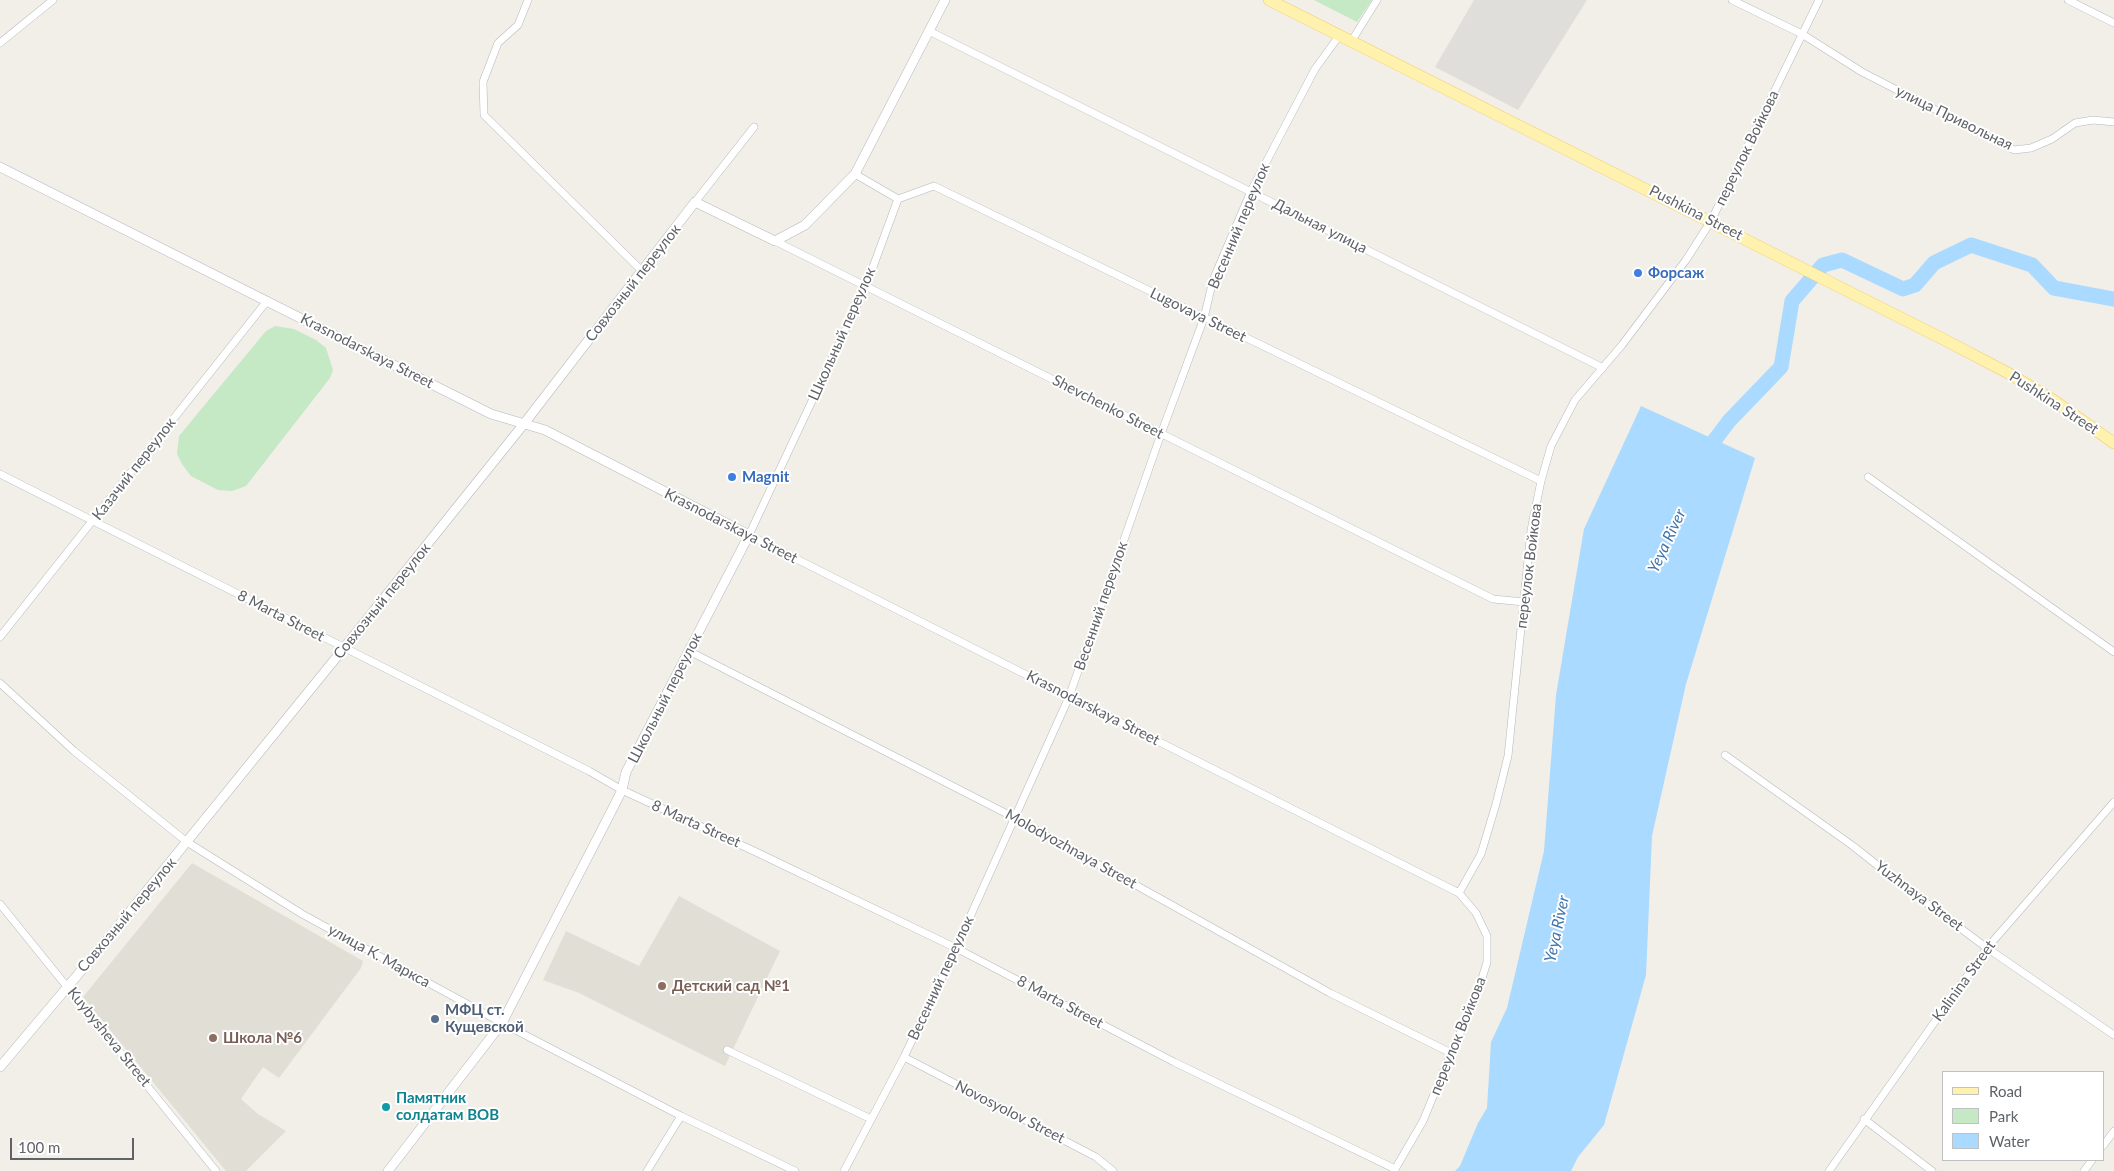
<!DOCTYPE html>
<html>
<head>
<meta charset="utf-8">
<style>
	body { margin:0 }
	#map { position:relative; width:2114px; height:1171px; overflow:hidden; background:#f1efe8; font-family:Lato,sans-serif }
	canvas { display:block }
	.legend { position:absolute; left:1942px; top:1071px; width:162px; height:90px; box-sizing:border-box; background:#fff; border:1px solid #bfc1c3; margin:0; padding:6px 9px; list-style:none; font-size:15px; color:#5f6368 }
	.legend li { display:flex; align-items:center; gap:10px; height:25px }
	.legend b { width:25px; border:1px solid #bfc1c3 }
	.scale { position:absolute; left:10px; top:1138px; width:124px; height:22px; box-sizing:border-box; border:2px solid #5f6368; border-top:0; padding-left:6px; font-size:15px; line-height:18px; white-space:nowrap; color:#5f6368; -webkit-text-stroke:4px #fff; paint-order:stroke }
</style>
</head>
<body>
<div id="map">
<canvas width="2114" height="1171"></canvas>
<ul class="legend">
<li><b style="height:6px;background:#fff2af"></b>Road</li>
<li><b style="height:14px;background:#c5e8c5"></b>Park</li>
<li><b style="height:14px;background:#aadaff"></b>Water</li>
</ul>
<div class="scale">100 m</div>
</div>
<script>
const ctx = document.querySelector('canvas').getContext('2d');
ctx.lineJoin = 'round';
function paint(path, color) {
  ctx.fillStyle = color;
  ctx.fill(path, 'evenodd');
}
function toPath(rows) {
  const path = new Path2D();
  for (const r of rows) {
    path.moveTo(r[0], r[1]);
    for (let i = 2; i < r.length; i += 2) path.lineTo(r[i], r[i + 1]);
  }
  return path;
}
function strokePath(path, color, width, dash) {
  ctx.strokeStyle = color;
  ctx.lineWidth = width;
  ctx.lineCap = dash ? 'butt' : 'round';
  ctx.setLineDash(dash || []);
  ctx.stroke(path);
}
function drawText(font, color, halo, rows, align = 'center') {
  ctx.font = font + ' Lato,sans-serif';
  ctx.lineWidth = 4;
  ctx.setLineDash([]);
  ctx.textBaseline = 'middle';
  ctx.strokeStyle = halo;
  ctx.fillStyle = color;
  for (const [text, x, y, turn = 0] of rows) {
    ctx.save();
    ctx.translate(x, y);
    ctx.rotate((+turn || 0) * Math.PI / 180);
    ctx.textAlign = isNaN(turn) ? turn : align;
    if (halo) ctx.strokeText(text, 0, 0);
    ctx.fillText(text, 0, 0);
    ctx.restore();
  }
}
paint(toPath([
	[1474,0,1587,0,1518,110,1435,67]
]), '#e0deda');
paint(toPath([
	[192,863,363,961,361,968,279,1078,263,1067,241,1099,258,1114,286,1131,246,1171,226,1171,83,997],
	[679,896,780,951,725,1066,579,993,543,980,566,931,639,966]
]), '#e1ded6');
paint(toPath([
	[1314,0,1372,0,1357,22],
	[275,326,294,329,316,340,326,348,333,370,330,378,246,486,232,491,218,490,191,476,182,464,177,454,179,436,266,331]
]), '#c5e8c5');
paint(toPath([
	[1641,406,1755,458,1686,684,1652,836,1646,975,1604,1125,1578,1157,1571,1171,1455,1171,1460,1166,1478,1123,1487,1108,1491,1042,1507,1008,1544,851,1556,695,1584,529]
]), '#aadaff');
strokePath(toPath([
	[1706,458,1714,441,1729,421,1781,367,1792,301,1823,265,1842,260,1903,289,1915,285,1934,263,1971,245,2032,265,2054,288,2114,299]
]), '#aadaff', 15);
const minor = toPath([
	[528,0,518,25,498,43,483,82,484,115,642,271],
	[1732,0,1802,34,1862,72,2014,150,2031,148,2052,139,2075,123,2093,120,2114,122],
	[2068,0,2114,23],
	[929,31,1603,368],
	[1351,42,1377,0],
	[0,43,53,0],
	[855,174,898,199,934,186,1541,481],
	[898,199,866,286,749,535,1459,893],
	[695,202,754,127],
	[775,241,1493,599,1524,602],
	[0,474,589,771,622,790,756,852,956,948,1174,1062,1395,1169],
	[1868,477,2114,652],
	[0,637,267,301],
	[689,651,1015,818,1330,993,1451,1053],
	[0,683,74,751,187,842,302,914,502,1023,681,1116,795,1171],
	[1725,755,1853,846,1901,884,1987,948,2114,1035],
	[0,904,216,1171],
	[727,1050,871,1119],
	[904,1057,1096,1157,1113,1171],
	[1864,1119,1932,1171],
	[2103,1146,2114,1131],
	[647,1171,681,1116],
	[844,1171,904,1057,956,948,1069,697,1161,434,1204,318,1213,280,1251,191,1315,69,1339,36],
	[1394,1171,1423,1121,1451,1053,1476,998,1487,962,1487,936,1476,913,1459,893,1481,854,1496,804,1508,756,1531,530,1541,481,1551,446,1575,400,1622,345,1686,260,1711,221,1819,0],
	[1829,1171,1987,948,2114,802],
	[2084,1171,2092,1160]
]);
const tertiary = toPath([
	[0,167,491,414,545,430,749,535,626,772,622,790,613,808,502,1023,388,1171],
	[0,1067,102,946,344,648,523,425,695,202,775,241,805,225,855,174,945,0]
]);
const primary = toPath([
	[1269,0,1941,338,2008,373,2053,400,2114,443]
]);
strokePath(minor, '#b5b8bc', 8);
strokePath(tertiary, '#b5b8bc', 10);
strokePath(primary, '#f2c960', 12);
strokePath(minor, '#fff', 7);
strokePath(tertiary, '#fff', 9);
strokePath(primary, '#fff2af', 11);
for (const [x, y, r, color] of [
	[1638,273,5,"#3f7fe0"],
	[732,477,5,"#3f7fe0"],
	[662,986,5,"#8d6e63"],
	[435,1019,5,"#5c6f8a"],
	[213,1038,5,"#8d6e63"],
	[386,1107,5,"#0f9aa8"]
]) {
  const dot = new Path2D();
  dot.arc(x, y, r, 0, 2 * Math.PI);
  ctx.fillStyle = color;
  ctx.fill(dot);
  strokePath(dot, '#fff', 2);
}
drawText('15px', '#5f6368', '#fff', [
	["улица Привольная",1954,118,26],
	["переулок Войкова",1747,148,-64],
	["Pushkina Street",1696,213,27],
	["Весенний переулок",1239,226,-67],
	["Дальная улица",1320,226,27],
	["Совхозный переулок",633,283,-52],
	["Lugovaya Street",1198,315,26],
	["Школьный переулок",842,334,-66],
	["Krasnodarskaya Street",367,351,27],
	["Pushkina Street",2054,403,33],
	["Shevchenko Street",1108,407,27],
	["Казачий переулок",134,469,-52],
	["Krasnodarskaya Street",731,526,27],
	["переулок Войкова",1529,566,-83],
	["Совхозный переулок",382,601,-51],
	["Весенний переулок",1101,606,-71],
	["8 Marta Street",281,616,27],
	["Школьный переулок",665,698,-63],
	["Krasnodarskaya Street",1093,708,27],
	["8 Marta Street",696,824,24],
	["Molodyozhnaya Street",1071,849,29],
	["Yuzhnaya Street",1919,896,37],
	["Совхозный переулок",127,915,-50],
	["улица К. Маркса",379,956,29],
	["Весенний переулок",941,978,-65],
	["Kalinina Street",1964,981,-54],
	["8 Marta Street",1060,1002,28],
	["переулок Войкова",1458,1036,-68],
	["Kuybysheva Street",109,1037,51],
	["Novosyolov Street",1010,1112,27]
]);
drawText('bold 15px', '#366cbe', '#fff', [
	["Форсаж",1648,273],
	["Magnit",742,477]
], 'left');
drawText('bold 15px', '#785e54', '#fff', [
	["Детский сад №1",672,986],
	["Школа №6",223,1038]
], 'left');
drawText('bold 15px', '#4e5e75', '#fff', [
	["МФЦ ст.",445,1010],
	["Кущевской",445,1027]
], 'left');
drawText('bold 15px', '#0d838f', '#fff', [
	["Памятник",396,1098],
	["солдатам ВОВ",396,1115]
], 'left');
drawText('italic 16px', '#4174aa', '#fff', [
	["Yeya River",1667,541,-65],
	["Yeya River",1557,929,-78]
]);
</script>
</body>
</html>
